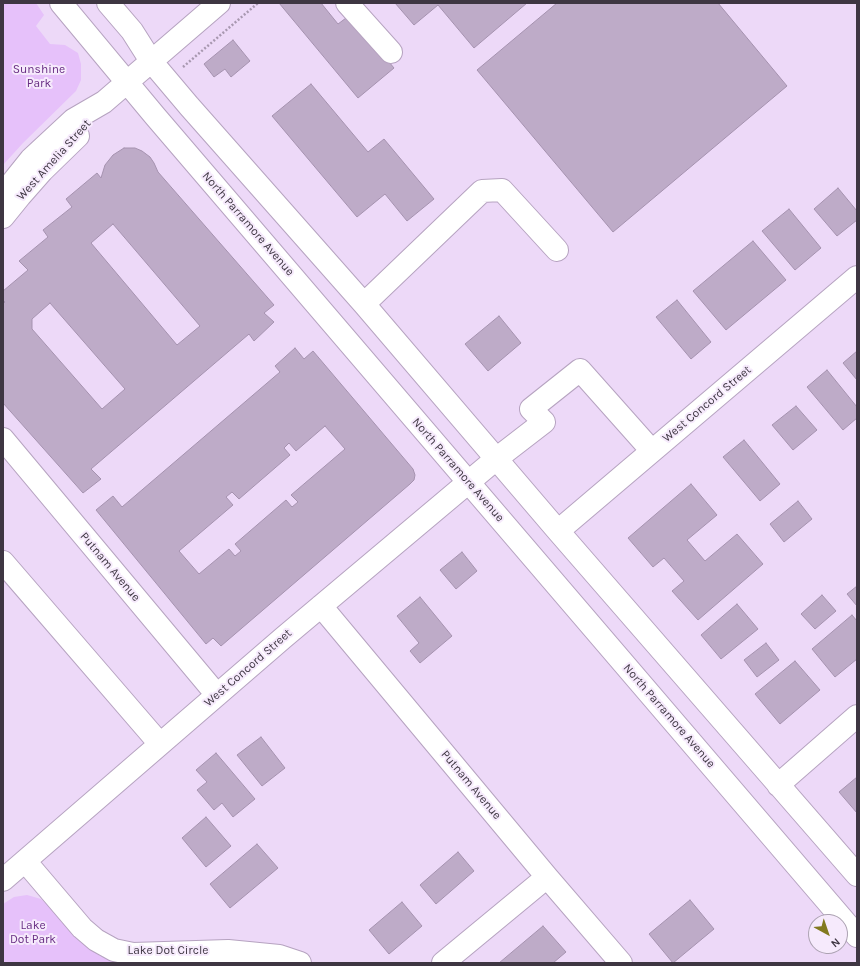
<!DOCTYPE html>
<html>
<head>
<meta charset="utf-8">
<style>
	body { margin:0 }
	#map { position:relative; width:860px; height:966px; overflow:hidden; background:#edd9f8; font-family:Karla,sans-serif }
	canvas { display:block }
	.frame { position:absolute; inset:0; border:4px solid #3e3642; pointer-events:none }
	.north { position:absolute; left:808px; top:914px; width:40px; height:40px; box-sizing:border-box; background:#f6eafc; border:1px solid #aca2b2; border-radius:50%; rotate:140deg; font-size:11px; font-weight:700; line-height:16px; text-align:center; color:#3e3642 }
	.north::after { content:''; display:block; margin:auto; width:14px; height:18px; background:#827a1f; clip-path:polygon(50% 0,100% 100%,50% 72%,0 100%) }
</style>
</head>
<body>
<div id="map">
<canvas width="860" height="966"></canvas>
<div class="frame"></div>
<div class="north">N</div>
</div>
<script>
const ctx = document.querySelector('canvas').getContext('2d');
ctx.lineJoin = 'round';
function paint(path, color) {
  ctx.fillStyle = color;
  ctx.fill(path, 'evenodd');
}
function toPath(rows) {
  const path = new Path2D();
  for (const r of rows) {
    path.moveTo(r[0], r[1]);
    for (let i = 2; i < r.length; i += 2) path.lineTo(r[i], r[i + 1]);
  }
  return path;
}
function strokePath(path, color, width, dash) {
  ctx.strokeStyle = color;
  ctx.lineWidth = width;
  ctx.lineCap = dash ? 'butt' : 'round';
  ctx.setLineDash(dash || []);
  ctx.stroke(path);
}
function drawText(font, color, halo, rows, align = 'center') {
  ctx.font = font + ' Karla,sans-serif';
  ctx.lineWidth = 4;
  ctx.setLineDash([]);
  ctx.textBaseline = 'middle';
  ctx.strokeStyle = halo;
  ctx.fillStyle = color;
  for (const [text, x, y, turn = 0] of rows) {
    ctx.save();
    ctx.translate(x, y);
    ctx.rotate((+turn || 0) * Math.PI / 180);
    ctx.textAlign = isNaN(turn) ? turn : align;
    if (halo) ctx.strokeText(text, 0, 0);
    ctx.fillText(text, 0, 0);
    ctx.restore();
  }
}
paint(toPath([
	[3,3,36,3,44,15,36,26,50,44,65,45,78,53,81,64,81,80,76,91,23,143,3,165],
	[27,895,41,899,54,910,82,942,100,956,118,961,150,963,3,963,3,904,14,897]
]), '#e6c1fa');
const building = toPath([
	[279,3,321,3,338,24,350,15,394,68,358,98,279,3],
	[395,3,527,3,474,48,438,5,414,25,395,3],
	[557,3,718,3,787,86,613,232,477,70,557,3],
	[233,40,250,61,231,77,225,69,214,77,204,64,233,40],
	[311,84,368,152,384,139,434,199,407,221,385,194,357,217,272,116,311,84],
	[124,148,135,148,142,151,150,157,154,163,158,172,274,305,264,313,274,322,254,341,249,334,91,469,101,479,83,493,3,403,3,304,5,302,3,300,3,291,28,270,19,261,48,237,43,230,72,207,66,199,97,173,101,178,105,165,113,155,124,148],
	[113,224,200,326,177,345,91,243,113,224],
	[50,303,125,389,102,409,32,329,32,319,50,303],
	[838,188,857,211,857,220,837,236,814,209,838,188],
	[789,209,821,248,795,270,762,231,789,209],
	[753,241,786,280,726,330,693,291,753,241],
	[677,300,711,342,691,359,656,317,677,300],
	[499,316,521,343,488,371,465,344,499,316],
	[295,348,304,359,313,351,413,469,415,475,414,480,410,484,221,646,213,638,206,644,96,510,113,496,122,507,280,372,275,366,295,348],
	[325,426,345,449,291,495,298,502,292,507,286,500,235,544,241,551,235,556,229,549,199,574,179,551,233,505,226,497,232,492,239,499,290,455,284,448,289,443,296,451,325,426],
	[857,351,857,380,843,363,857,351],
	[827,370,857,407,857,418,843,430,807,387,827,370],
	[796,406,817,430,793,450,772,425,796,406],
	[744,440,780,484,760,501,723,457,744,440],
	[691,484,717,515,687,540,705,561,737,534,763,564,698,620,672,591,684,581,664,558,653,567,628,538,691,484],
	[798,501,812,519,784,542,770,524,798,501],
	[462,552,477,571,456,589,440,570,462,552],
	[857,586,857,606,847,594,857,586],
	[822,595,836,611,815,629,801,614,822,595],
	[420,597,452,636,420,663,410,651,419,643,397,616,420,597],
	[737,604,758,629,721,659,701,635,737,604],
	[852,615,857,621,857,659,835,677,812,649,852,615],
	[766,643,779,660,757,677,744,660,766,643],
	[795,661,820,690,780,724,755,694,795,661],
	[261,737,285,768,262,786,237,755,261,737],
	[216,753,255,799,233,817,222,803,214,810,197,790,207,782,196,770,216,753],
	[857,777,857,813,839,792,857,777],
	[206,817,231,846,206,867,182,838,206,817],
	[257,844,278,868,230,908,210,884,257,844],
	[458,852,474,871,436,904,420,885,458,852],
	[690,900,714,929,673,963,649,934,690,900],
	[402,902,422,926,389,954,369,930,402,902],
	[543,926,566,952,553,963,499,963,543,926]
]);
paint(building, '#beabc8');
strokePath(building, '#a592af', 1);
const minor = toPath([
	[61,3,155,116,857,936],
	[108,3,132,31,151,61,189,106,364,304,558,531,857,875],
	[347,3,391,52],
	[3,194,31,159,73,120,104,102,219,3],
	[3,217,20,196,42,171,78,136],
	[364,304,482,191,502,190,557,250],
	[3,439,217,695],
	[558,531,857,277],
	[3,562,160,744],
	[321,606,547,877,621,963],
	[778,785,857,716],
	[25,861,82,928,96,940,114,950,133,954,228,951,279,956,300,963],
	[3,880,283,638,496,459,544,422,531,409,580,370,652,451],
	[443,963,547,877]
]);
strokePath(minor, '#b6a3c0', 24);
strokePath(toPath([
	[183,67,258,3]
]), '#a898b0', 2.5, [2, 2]);
strokePath(minor, '#fff', 22);
drawText('12px', '#672c82', '#f6eafc', [
	["Sunshine",39,70],
	["Park",39,84],
	["Lake",33,926],
	["Dot Park",33,940]
]);
drawText('12px', '#3e3642', '#f6eafc', [
	["West Amelia Street",54,160,-48],
	["North Parramore Avenue",248,224,49],
	["West Concord Street",707,404,-40],
	["North Parramore Avenue",458,470,49],
	["Putnam Avenue",110,567,50],
	["West Concord Street",248,668,-41],
	["North Parramore Avenue",669,716,49],
	["Putnam Avenue",471,785,50],
	["Lake Dot Circle",168,951]
]);
</script>
</body>
</html>
